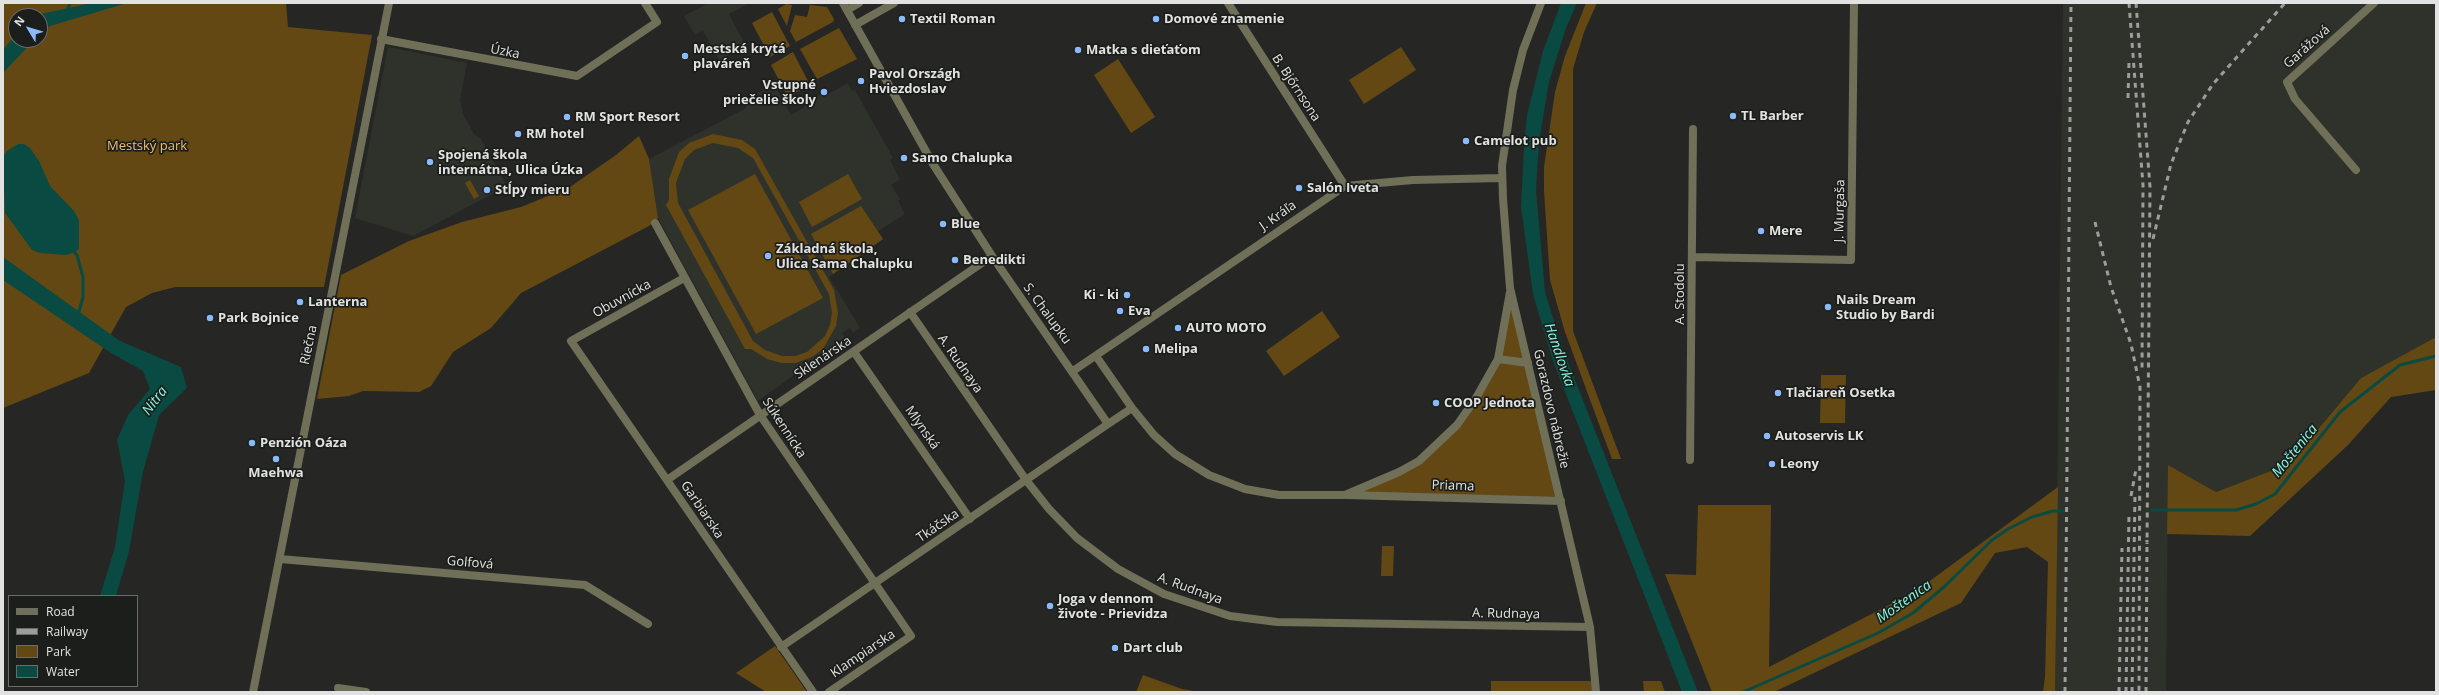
<!DOCTYPE html>
<html>
<head>
<meta charset="utf-8">
<style>
	body { margin:0 }
	#map { position:relative; width:2439px; height:695px; overflow:hidden; background:#262725; font-family:"Open Sans",sans-serif }
	canvas { display:block }
	.frame { position:absolute; inset:0; border:4px solid #e1e2e1; pointer-events:none }
	.legend { position:absolute; left:8px; top:595px; width:130px; height:92px; box-sizing:border-box; background:#1c1e1b; border:1px solid #6b6c6a; margin:0; padding:5px 7px; list-style:none; font-size:12px; color:#e1e2e1 }
	.legend li { display:flex; align-items:center; gap:8px; height:20px }
	.legend b { width:20px; border:1px solid #6b6c6a }
	.north { position:absolute; left:8px; top:8px; width:40px; height:40px; box-sizing:border-box; background:#1c1e1b; border:1px solid #6b6c6a; border-radius:50%; rotate:308deg; font-size:11px; font-weight:700; line-height:16px; text-align:center; color:#e1e2e1 }
	.north::after { content:''; display:block; margin:auto; width:14px; height:18px; background:#8bbafc; clip-path:polygon(50% 0,100% 100%,50% 72%,0 100%) }
</style>
</head>
<body>
<div id="map">
<canvas width="2439" height="695"></canvas>
<div class="frame"></div>
<ul class="legend">
<li><b style="height:5px;background:#706f57"></b>Road</li>
<li><b style="height:5px;background:#9c9d9c"></b>Railway</li>
<li><b style="height:11px;background:#634814"></b>Park</li>
<li><b style="height:11px;background:#094a42"></b>Water</li>
</ul>
<div class="north">N</div>
</div>
<script>
const ctx = document.querySelector('canvas').getContext('2d');
ctx.lineJoin = 'round';
function paint(path, color) {
  ctx.fillStyle = color;
  ctx.fill(path, 'evenodd');
}
function toPath(rows) {
  const path = new Path2D();
  for (const r of rows) {
    path.moveTo(r[0], r[1]);
    for (let i = 2; i < r.length; i += 2) path.lineTo(r[i], r[i + 1]);
  }
  return path;
}
function strokePath(path, color, width, dash) {
  ctx.strokeStyle = color;
  ctx.lineWidth = width;
  ctx.lineCap = dash ? 'butt' : 'round';
  ctx.setLineDash(dash || []);
  ctx.stroke(path);
}
function drawText(font, color, halo, rows, align = 'center') {
  ctx.font = font + ' "Open Sans",sans-serif';
  ctx.lineWidth = 3.5;
  ctx.setLineDash([]);
  ctx.textBaseline = 'middle';
  ctx.strokeStyle = halo;
  ctx.fillStyle = color;
  for (const [text, x, y, turn = 0] of rows) {
    ctx.save();
    ctx.translate(x, y);
    ctx.rotate((+turn || 0) * Math.PI / 180);
    ctx.textAlign = isNaN(turn) ? turn : align;
    if (halo) ctx.strokeText(text, 0, 0);
    ctx.fillText(text, 0, 0);
    ctx.restore();
  }
}
paint(toPath([
	[708,3,750,3,729,14,746,46,719,60,703,31,695,35,684,16],
	[2063,3,2436,3,2436,337,2361,378,2289,464,2216,492,2168,465,2166,692,2055,692],
	[388,47,467,63,460,100,463,114,474,134,481,139,507,186,413,236,355,218],
	[848,83,852,91,855,90,893,158,890,160,900,180,891,185,900,199,898,201,905,214,878,231,883,239,829,277,860,328,853,333,850,328,842,333,846,338,758,401,658,218,649,159,746,108,743,101,774,84,791,115,815,101,813,98,828,90,830,93]
]), '#2e322a');
paint(toPath([
	[3,3,286,3,288,27,372,35,324,287,175,287,152,293,126,307,89,373,3,408],
	[16,16,40,16,40,40,16,40],
	[1586,3,1597,3,1584,32,1573,69,1573,331,1621,459,1612,459,1565,332,1550,280,1544,191,1544,167,1555,92,1565,56],
	[786,4,792,5,787,26,778,9],
	[810,5,827,7,834,19,833,22,796,42,790,31,795,15,807,17],
	[772,12,790,46,770,57,752,23],
	[839,28,857,59,817,79,800,49],
	[1401,47,1416,70,1364,104,1349,80],
	[793,52,810,85,788,97,771,65],
	[1118,59,1155,117,1131,133,1094,75],
	[713,134,742,140,755,149,834,290,838,313,836,326,823,349,812,357,796,363,781,363,767,359,751,349,745,349,666,205,669,200,669,179,679,152,689,143],
	[713,143,738,148,753,158,829,294,832,313,830,325,825,336,807,352,795,356,782,356,765,350,753,341,678,203,676,183,685,159,694,150],
	[639,136,649,159,658,218,649,226,521,293,491,328,453,352,431,386,419,392,363,391,349,396,317,399,341,275,409,241,462,222,521,207,570,187,616,155],
	[755,174,823,298,756,334,688,210],
	[848,174,862,199,812,227,799,202],
	[470,180,479,196,474,199,465,183],
	[861,206,883,239,833,274,811,234],
	[1511,286,1560,500,1353,493,1398,470,1435,446,1458,425,1498,360],
	[1322,311,1340,337,1284,376,1266,351],
	[2436,337,2436,390,2391,397,2348,445,2250,536,2167,534,2168,465,2216,492,2289,464,2361,378],
	[1821,375,1846,375,1845,423,1820,423],
	[2058,487,2055,692,2043,692,2045,677,2048,562,2027,547,1995,553,1961,603,1774,692,1712,692,1665,574,1696,575,1698,505,1771,505,1769,667,1916,591],
	[1382,546,1394,546,1393,576,1381,576],
	[775,646,807,692,766,692,736,673],
	[1143,675,1182,689,1199,692,1136,692],
	[1491,681,1592,681,1592,692,1491,692],
	[1643,681,1661,681,1665,692,1644,692]
]), '#634814');
paint(toPath([
	[92,3,127,3,50,26,40,35,38,16,41,14],
	[1561,3,1577,3,1566,28,1549,82,1539,142,1536,190,1545,292,1562,347,1698,692,1682,692,1552,358,1533,294,1521,207,1524,147,1527,115,1543,51],
	[16,34,16,40,34,40,3,73,3,50],
	[18,144,24,144,30,148,39,161,50,186,74,211,79,220,79,249,75,252,66,255,40,253,32,250,5,213,3,157,7,151],
	[3,257,120,341,181,367,187,388,159,415,143,472,129,551,116,596,100,596,115,547,125,481,117,440,128,415,150,389,143,371,111,353,3,280]
]), '#094a42');
strokePath(toPath([
	[68,10,70,3],
	[72,250,77,255,83,277,83,297,78,315],
	[2152,510,2236,510,2256,504,2275,494,2340,412,2400,365,2436,356],
	[1743,692,1878,633,1913,613,1944,587,1992,540,2008,529,2032,517,2053,511,2063,511]
]), '#094a42', 3);
strokePath(toPath([
	[843,3,933,164,992,256,1108,424,1132,408],
	[1228,3,1345,186],
	[1541,3,1523,50,1513,90,1502,166,1503,199,1510,288,1590,627,1596,692],
	[847,10,859,3],
	[855,25,894,3],
	[381,39,577,76,657,22,645,3],
	[2356,170,2295,99,2287,82,2374,3],
	[655,223,760,415,911,636,829,692],
	[1692,257,1851,260,1854,3],
	[684,278,571,341,813,692],
	[910,312,1026,480,1049,509,1077,538,1118,569,1164,594,1230,616,1277,622,1590,627],
	[854,352,970,519],
	[1096,356,1132,408,1154,435,1175,454,1209,475,1245,489,1279,495,1345,495,1399,472,1419,461,1457,425,1476,398,1498,359,1510,292],
	[1498,359,1528,363],
	[1073,371,1345,186,1413,180,1502,178],
	[1690,460,1693,129],
	[667,480,992,256],
	[1347,495,1561,501],
	[280,559,585,585,648,624],
	[781,647,1108,424],
	[338,688,366,692],
	[253,692,389,3]
]), '#706f57', 8);
strokePath(toPath([
	[2129,3,2143,185,2142,372],
	[2136,3,2150,187,2147,544],
	[2128,98,2129,62],
	[2095,222,2111,287,2131,344,2140,387,2139,692],
	[2153,239,2171,164,2188,122,2213,84,2285,3],
	[2131,496,2136,469],
	[2065,692,2071,3],
	[2119,692,2122,548],
	[2126,692,2129,514],
	[2132,692,2135,492],
	[2146,692,2147,540]
]), '#9c9d9c', 3, [5, 5]);
for (const [x, y, r, color] of [
	[902,19,4,"#8bbafc"],
	[1156,19,4,"#8bbafc"],
	[1078,50,4,"#8bbafc"],
	[685,56,4,"#8bbafc"],
	[861,81,4,"#8bbafc"],
	[824,92,4,"#8bbafc"],
	[1733,116,4,"#8bbafc"],
	[567,117,4,"#8bbafc"],
	[518,134,4,"#8bbafc"],
	[1466,141,4,"#8bbafc"],
	[904,158,4,"#8bbafc"],
	[430,162,4,"#8bbafc"],
	[1299,188,4,"#8bbafc"],
	[487,190,4,"#8bbafc"],
	[943,224,4,"#8bbafc"],
	[1761,231,4,"#8bbafc"],
	[768,256,4,"#8bbafc"],
	[955,260,4,"#8bbafc"],
	[1127,295,4,"#8bbafc"],
	[300,302,4,"#8bbafc"],
	[1828,307,4,"#8bbafc"],
	[1120,311,4,"#8bbafc"],
	[210,318,4,"#8bbafc"],
	[1178,328,4,"#8bbafc"],
	[1146,349,4,"#8bbafc"],
	[1778,393,4,"#8bbafc"],
	[1436,403,4,"#8bbafc"],
	[1767,436,4,"#8bbafc"],
	[252,443,4,"#8bbafc"],
	[276,459,4,"#8bbafc"],
	[1772,464,4,"#8bbafc"],
	[1050,606,4,"#8bbafc"],
	[1115,648,4,"#8bbafc"]
]) {
  const dot = new Path2D();
  dot.arc(x, y, r, 0, 2 * Math.PI);
  ctx.fillStyle = color;
  ctx.fill(dot);
  strokePath(dot, '#1c1e1b', 1.5);
}
drawText('bold 13px', '#e1e2e1', '#1c1e1b', [
	["Textil Roman",910,19],
	["Domové znamenie",1164,19],
	["Mestská krytá",693,49],
	["plaváreň",693,64],
	["Matka s dieťaťom",1086,50],
	["Pavol Országh",869,74],
	["Hviezdoslav",869,89],
	["Vstupné",816,85,"right"],
	["priečelie školy",816,100,"right"],
	["TL Barber",1741,116],
	["RM Sport Resort",575,117],
	["RM hotel",526,134],
	["Camelot pub",1474,141],
	["Spojená škola",438,155],
	["internátna, Ulica Úzka",438,170],
	["Samo Chalupka",912,158],
	["Salón Iveta",1307,188],
	["Stĺpy mieru",495,190],
	["Blue",951,224],
	["Mere",1769,231],
	["Základná škola,",776,249],
	["Ulica Sama Chalupku",776,264],
	["Benedikti",963,260],
	["Ki - ki",1119,295,"right"],
	["Nails Dream",1836,300],
	["Studio by Bardi",1836,315],
	["Lanterna",308,302],
	["Eva",1128,311],
	["Park Bojnice",218,318],
	["AUTO MOTO",1186,328],
	["Melipa",1154,349],
	["Tlačiareň Osetka",1786,393],
	["COOP Jednota",1444,403],
	["Autoservis LK",1775,436],
	["Penzión Oáza",260,443],
	["Leony",1780,464],
	["Maehwa",276,473,"center"],
	["Joga v dennom",1058,599],
	["živote - Prievidza",1058,614],
	["Dart club",1123,648]
], 'left');
drawText('13px', '#e1e2e1', '#1c1e1b', [
	["Garážová",2307,47,-42],
	["Úzka",505,52,11],
	["B. Bjőrnsona",1296,88,57],
	["J. Murgaša",1840,211,-89],
	["J. Kráľa",1278,216,-35],
	["A. Stodolu",1680,294,-90],
	["Obuvnícka",622,299,-29],
	["S. Chalupku",1047,314,54],
	["Riečna",309,345,-78],
	["Sklenárska",823,358,-34],
	["A. Rudnaya",960,364,55],
	["Gorazdovo nábrežie",1551,409,77],
	["Súkennícka",784,428,57],
	["Mlynská",922,428,55],
	["Priama",1453,486,2],
	["Garbiarska",702,510,56],
	["Tkáčska",938,526,-34],
	["Golfová",470,563,5],
	["A. Rudnaya",1190,589,20],
	["A. Rudnaya",1506,614,1],
	["Klampiarska",863,654,-34]
]);
drawText('13px', '#ecbf72', '#1c1e1b', [
	["Mestský park",147,146]
]);
drawText('italic 14px', '#85f7e3', '#1c1e1b', [
	["Handlovka",1559,355,71],
	["Nitra",155,401,-53],
	["Moštenica",2295,451,-51],
	["Moštenica",1904,602,-35]
]);
</script>
</body>
</html>
